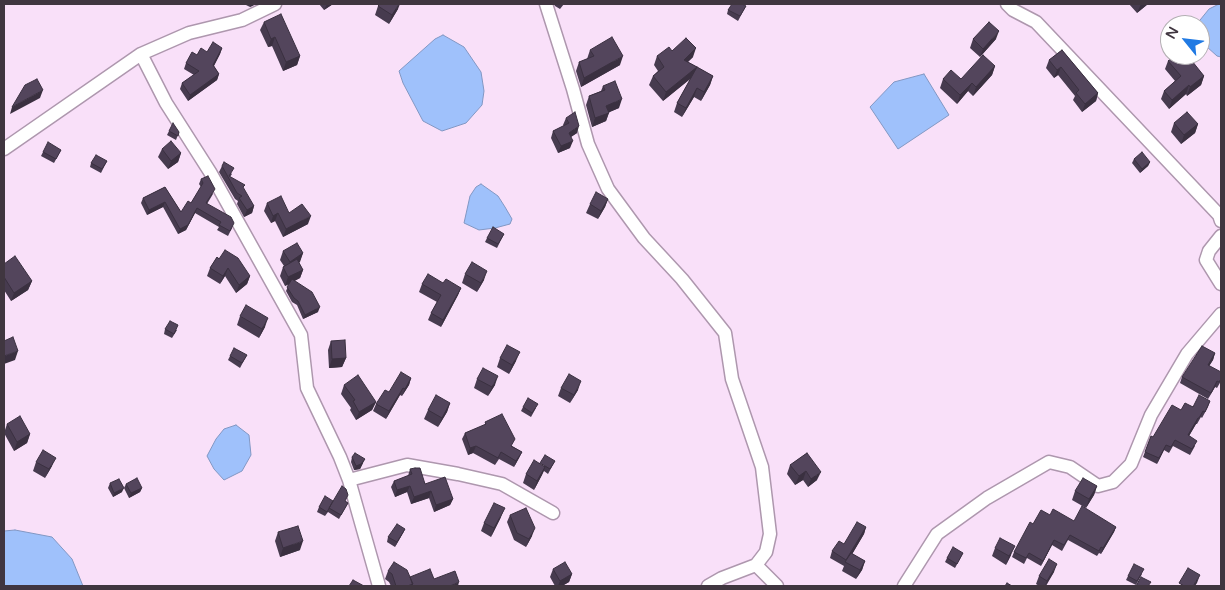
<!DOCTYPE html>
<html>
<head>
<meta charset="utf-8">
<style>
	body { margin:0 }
	#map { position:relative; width:1225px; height:590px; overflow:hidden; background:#f9e0f9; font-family:"Varela Round",sans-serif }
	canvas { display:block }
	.frame { position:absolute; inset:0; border:5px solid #403640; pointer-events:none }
	.north { position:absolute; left:1160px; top:15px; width:50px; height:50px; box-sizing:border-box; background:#fff; border:1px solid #b3afb3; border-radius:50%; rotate:299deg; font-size:14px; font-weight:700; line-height:20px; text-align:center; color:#403640 }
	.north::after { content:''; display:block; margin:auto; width:18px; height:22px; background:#217ae3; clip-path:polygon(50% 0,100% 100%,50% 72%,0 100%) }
</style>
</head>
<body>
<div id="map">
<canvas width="1225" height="590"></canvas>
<div class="frame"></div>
<div class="north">N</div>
</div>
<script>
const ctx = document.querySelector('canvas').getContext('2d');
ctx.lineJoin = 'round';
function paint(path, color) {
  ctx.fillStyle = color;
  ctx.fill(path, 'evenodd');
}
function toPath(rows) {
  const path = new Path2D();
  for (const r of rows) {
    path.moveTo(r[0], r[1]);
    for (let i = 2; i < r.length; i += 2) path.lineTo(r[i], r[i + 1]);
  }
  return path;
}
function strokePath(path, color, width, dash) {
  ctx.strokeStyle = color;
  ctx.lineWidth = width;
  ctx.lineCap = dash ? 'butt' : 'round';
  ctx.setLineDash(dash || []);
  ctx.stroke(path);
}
const water = toPath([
	[1219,4,1221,4,1221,57,1217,56,1206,46,1200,36,1200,25,1196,25,1209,9,1219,4],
	[443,35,464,47,481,72,484,91,482,105,466,123,442,131,423,121,403,83,399,71,435,39,443,35],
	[924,74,949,115,898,149,870,107,894,82,924,74],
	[481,184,498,196,505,207,512,219,510,224,495,228,479,230,464,223,470,196,476,187,481,184],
	[236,425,249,435,251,455,242,471,224,480,214,469,207,456,216,439,224,429,236,425],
	[15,530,52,537,72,559,83,586,4,586,4,531,15,530]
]);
paint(water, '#9fc1fb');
strokePath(water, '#8297c3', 1);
const street = toPath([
	[546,4,573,89,588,144,608,189,644,238,682,279,725,333,732,379,762,467,770,534,766,552,756,565,722,578,708,586],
	[1007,4,1013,10,1036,22,1219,215,1221,221],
	[141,54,166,103,210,172,301,335,307,388,340,457,349,480,379,586],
	[4,149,141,54,189,33,242,20,275,4],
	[1221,236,1209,251,1206,260,1221,284],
	[349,480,407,465,458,474,502,484,553,513],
	[756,565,777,586],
	[904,586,937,534,987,498,1049,462,1070,467,1098,486,1113,482,1131,464,1151,415,1187,354,1221,314]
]);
strokePath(street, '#ae97ae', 15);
strokePath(street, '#fff', 12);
paint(toPath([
	[244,4,255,4,254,5,250,7],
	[319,4,333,4,324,10],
	[554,4,564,4,560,9,555,6],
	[1129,4,1148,4,1137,13],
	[378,6,398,9,389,24,375,15],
	[746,6,738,21,727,14,728,10],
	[264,22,300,56,297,65,283,71,272,46,268,47,260,30],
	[973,39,996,39,980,57,970,48],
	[222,48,220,54,214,66,219,74,217,80,188,101,180,89,182,83,194,75,184,69,186,63,197,55],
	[590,50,620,65,581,87,576,71,579,62,587,59],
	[1062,50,1098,93,1096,101,1082,112,1073,100,1075,96,1058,75,1054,78,1046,68,1049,60],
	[672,51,693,57,688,62,713,76,710,85,701,101,694,97,682,117,674,112,677,103,691,78,663,101,649,85,653,76,658,71,654,65,657,56],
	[1173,55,1195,55,1190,60,1204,76,1201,85,1187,96,1186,94,1169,109,1161,99,1164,91,1175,81,1165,69,1168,61,1173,57],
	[995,66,992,75,973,96,968,91,957,104,940,88,943,79,961,79],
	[603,86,619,108,609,112,606,121,592,127,586,105,589,96,601,91],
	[566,118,577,133,571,137,570,148,558,153,551,138,553,131,564,126,563,125],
	[1174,123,1198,124,1195,133,1181,144,1171,132],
	[169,131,179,132,176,140,167,135],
	[162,149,181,153,178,162,168,169,158,157],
	[61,150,54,163,41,156,43,152],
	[1134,159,1150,162,1148,166,1140,173,1132,163],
	[107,161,101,173,90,167,91,163],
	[222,166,232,174,230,177,254,206,252,213,244,217,237,204,238,201,235,199,219,172],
	[201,179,213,194,207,204,232,228,228,236,217,230,219,227,195,213,186,230,178,234,163,207,147,215,141,203,143,198,165,187,181,212,191,203,201,187,199,184],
	[608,199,605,207,598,219,586,213,590,204],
	[267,203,289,213,308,224,283,237,275,221,271,223,264,211],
	[504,234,497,248,485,242,487,238],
	[283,251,303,253,299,263,303,270,300,278,294,281,318,312,303,319,297,305,292,302,286,291,289,284,285,286,280,276,283,267,284,266,280,260],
	[217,257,250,276,247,284,236,293,225,276,220,284,207,276,210,268],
	[4,264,32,281,28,290,11,301,4,290],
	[465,274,484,280,477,292,462,283],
	[443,283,461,288,458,295,441,327,428,320,431,313,437,302,419,292,422,284],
	[240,316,265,327,259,338,237,325],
	[165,329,177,330,172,338,164,334],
	[331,341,346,358,342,367,329,368,328,350],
	[1215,353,1213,360,1209,366,1221,381,1217,388,1215,387,1208,399,1180,383,1182,377],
	[247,355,240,368,228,360,230,356],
	[500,358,516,361,509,374,497,367],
	[411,378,409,385,402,396,400,395,386,419,373,411,376,404,389,392],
	[477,379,495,385,488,396,474,388],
	[344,385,376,402,372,410,356,420,350,410,351,408,341,394],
	[561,388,578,390,570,403,558,396],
	[1210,401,1208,407,1202,418,1201,417,1197,424,1196,424,1189,436,1195,446,1190,455,1173,446,1169,453,1164,450,1157,464,1143,457,1151,436,1153,437,1181,410],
	[450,403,447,412,438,427,424,419,428,410],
	[523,407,536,408,531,417,521,411],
	[485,422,512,446,522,452,519,458,514,467,499,459,495,465,473,453,468,455,462,439,465,433,485,425],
	[7,424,30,434,27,443,14,451,4,433],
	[807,453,817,480,808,487,803,480,795,485,787,474,790,465],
	[352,457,363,463,360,469,354,470,351,462],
	[555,461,548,474,544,471,534,490,523,483,526,474],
	[36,462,52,466,45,478,33,471],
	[410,469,425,484,453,499,450,505,434,512,429,498,411,504,407,492,395,497,391,487,394,481,408,476],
	[110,483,122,492,113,497,108,488],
	[126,484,142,488,140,492,129,498,124,488],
	[1097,486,1094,495,1086,508,1072,500,1075,491],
	[345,501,348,503,339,519,328,512,325,516,317,512,319,507],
	[510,515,532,536,526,547,514,540,507,522],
	[1050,515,1074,521,1116,527,1114,532,1101,554,1099,553,1097,556,1068,540,1062,551,1052,545,1041,566,1027,558,1024,564,1012,557,1014,552,1033,524],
	[501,517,491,537,481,531,484,523],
	[866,527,864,534,852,554,865,561,862,570,856,579,842,571,844,566,830,558,832,551,844,544],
	[405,529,403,533,395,547,387,542,388,537],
	[278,532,300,550,280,557,275,541],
	[995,548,1011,555,1006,565,992,556],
	[963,553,955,568,945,562,947,558],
	[553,569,572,574,569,582,562,586,555,586,550,577],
	[388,571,410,577,434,579,458,586,391,586,389,582,385,579],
	[1054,572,1046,586,1039,586,1036,584,1039,576],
	[1142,574,1136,585,1126,580,1128,576]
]), '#473b4f');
paint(toPath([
	[251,4,255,4,254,5,250,7],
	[327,4,333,4,324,10],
	[399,4,400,4,398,9,389,24,392,15],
	[1141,4,1148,4,1137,13],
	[999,31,996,39,980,57,983,49],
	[275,37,272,46,268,47,271,39],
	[222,48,220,54,211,71,213,65],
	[696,48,693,57,681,68,684,60],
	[1189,55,1195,55,1184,65,1188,56],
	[300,56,297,65,283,71,286,62],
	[623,56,620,65,581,87,584,78],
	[995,66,992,75,973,96,976,87],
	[697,67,694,76,663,101,666,92],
	[1061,67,1058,75,1054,78,1057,70],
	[219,74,217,80,188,101,190,95],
	[713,76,710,85,701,101,704,92],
	[1204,76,1201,85,1187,96,1190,87],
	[972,83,968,91,957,104,960,95],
	[1189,85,1186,94,1169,109,1172,100],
	[697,88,694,97,682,117,686,108],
	[43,90,40,98,10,114,12,107],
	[1098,93,1096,101,1082,112,1085,104],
	[622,99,619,108,603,115,606,106],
	[609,113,606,121,592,127,595,118],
	[1198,124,1195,133,1181,144,1184,135],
	[579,126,577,133,566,140,569,133],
	[573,141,570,148,558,153,561,146],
	[181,153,178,162,168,169,171,161],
	[1150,162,1148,166,1140,173,1142,169],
	[608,199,605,207,598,219,601,211],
	[165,202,163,207,147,215,149,210],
	[254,206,252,213,244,217,247,210],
	[197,208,195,213,186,230,178,234,180,229],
	[278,213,275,221,271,223,273,216],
	[311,216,308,224,283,237,286,229],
	[303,253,300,262,286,270,290,262],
	[228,268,225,276,220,284,223,276],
	[303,270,300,278,285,286,288,277],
	[487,271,484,280,477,292,481,283],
	[250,276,247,284,236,293,239,285],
	[32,281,28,290,11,301,14,293],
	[461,288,458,295,441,327,443,320],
	[320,307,318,312,303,319,305,315],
	[268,318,265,327,259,338,262,329],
	[18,351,15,360,4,364,4,356],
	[520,352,516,361,509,374,512,365],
	[1215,353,1213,360,1206,371,1208,365],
	[346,358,342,367,329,368,332,359],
	[498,376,495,385,488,396,492,387],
	[411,378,409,385,402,396,405,389],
	[581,381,578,390,570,403],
	[1217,381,1215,387,1208,399],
	[403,388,400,395,386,419,389,411],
	[376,402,372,410,356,420,359,412],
	[450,403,447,412,438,427,442,418],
	[1198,418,1196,424,1186,441,1188,435],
	[30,434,27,443,14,451,17,442],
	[1166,445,1164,450,1157,464,1159,458],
	[476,446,473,453,468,455,470,448],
	[522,452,519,458,514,467,516,461],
	[56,458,52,466,45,478,49,469],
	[365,459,360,469,354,470,356,466],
	[545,467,542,475,534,490,537,481],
	[806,471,803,480,795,485,799,476],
	[821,472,817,480,808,487,811,479],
	[410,486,407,492,395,497,397,490],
	[1097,486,1094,495,1086,508,1089,499],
	[124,488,122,492,113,497,114,493],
	[142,488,140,492,129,498,131,493],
	[431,491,429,498,411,504,414,497],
	[453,499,450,505,434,512,436,505],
	[505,508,501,517,491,537,494,528],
	[866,527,864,534,847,563,846,562],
	[1116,527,1114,532,1101,554,1103,548],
	[535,528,532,536,526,547,529,539],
	[405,529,403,533,395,547,397,542],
	[1054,540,1052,545,1041,566,1043,561],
	[303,541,300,550,280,557,283,548],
	[1015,546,1011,555,1006,565,1009,556],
	[865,561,862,570,856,579,860,570],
	[1057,564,1054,572,1045,586,1047,581],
	[572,574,569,582,562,586,558,586,560,581],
	[1200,575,1197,583,1195,586,1193,586],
	[459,582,458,586,450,586]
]), '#3a3040');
const building = toPath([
	[380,4,399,4,392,15,378,6,380,4],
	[732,4,742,4,746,6,740,16,728,10,732,4],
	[281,14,300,56,286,62,275,37,271,39,264,22,281,14],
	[989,22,999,31,983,49,973,39,989,22],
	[612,37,623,56,584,78,579,62,594,56,590,50,612,37],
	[686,38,696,48,684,60,697,67,666,92,653,76,664,67,657,56,669,47,672,51,686,38],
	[213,42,222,48,213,65,219,74,190,95,182,83,199,71,186,63,192,52,197,55,201,48,207,52,213,42],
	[1062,50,1098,93,1085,104,1076,93,1079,90,1061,67,1057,70,1049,60,1062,50],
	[983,55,995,66,976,87,972,83,960,95,943,79,951,70,961,79,983,55],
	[1175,55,1189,55,1188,56,1204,76,1190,87,1189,85,1172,100,1164,91,1181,76,1168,61,1175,55],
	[697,67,713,76,704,92,697,88,686,108,677,103,697,67],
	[37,79,43,90,12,107,25,85,37,79],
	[615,81,622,99,606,106,609,113,595,118,589,96,605,90,603,86,615,81],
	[575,112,579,126,569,133,573,141,561,146,553,131,569,123,566,118,575,112],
	[1187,112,1198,124,1184,135,1174,123,1187,112],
	[173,123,179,132,178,136,169,131,173,123],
	[171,141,181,153,171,161,162,149,171,141],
	[48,142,61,150,56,159,43,152,48,142],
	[1142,152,1150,162,1142,169,1134,159,1142,152],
	[96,155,107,161,102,169,91,163,96,155],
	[224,162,234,168,229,176,245,185,243,187,254,206,247,210,239,198,242,196,237,193,222,166,224,162],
	[208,176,215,189,206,203,231,217,234,223,230,231,219,225,221,222,197,208,188,225,180,229,165,202,149,210,143,198,165,187,181,212,188,201,191,203,203,183,201,179,208,176],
	[596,192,608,199,601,211,590,204,596,192],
	[281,196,289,213,302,204,311,216,286,229,278,213,273,216,267,203,281,196],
	[493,227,504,234,498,244,487,238,493,227],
	[297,243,303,253,290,262,283,251,297,243],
	[225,250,238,258,250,276,239,285,228,268,223,276,210,268,217,257,219,259,225,250],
	[15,256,32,281,14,293,4,277,4,264,15,256],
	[297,259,303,270,288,277,283,267,297,259],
	[472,262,487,271,481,283,465,274,472,262],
	[428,274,443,283,446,279,461,288,443,320,431,313,441,295,422,284,428,274],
	[292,279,312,292,320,307,305,315,298,301,294,298,287,287,292,279],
	[246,305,268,318,262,329,240,316,246,305],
	[170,321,178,325,174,334,165,329,170,321],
	[13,337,18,351,4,356,4,341,13,337],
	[345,340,346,358,332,359,331,341,345,340],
	[507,345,520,352,512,365,500,358,507,345],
	[1202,346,1215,353,1208,365,1221,372,1221,379,1219,382,1217,381,1211,393,1182,377,1202,346],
	[234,348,247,355,242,363,230,356,234,348],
	[483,368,498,376,492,387,477,379,483,368],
	[401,372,411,378,405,389,403,388,389,411,376,404,385,390,389,392,401,372],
	[569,374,581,381,574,395,561,388,569,374],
	[358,375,376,402,359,412,353,401,355,400,344,385,358,375],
	[436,395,450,403,442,418,428,410,436,395],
	[1199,395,1210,401,1205,412,1203,411,1199,418,1198,418,1188,435,1197,441,1192,449,1175,440,1171,447,1166,445,1159,458,1145,452,1151,436,1153,437,1172,405,1181,410,1185,403,1193,407,1199,395],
	[528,398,538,404,532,413,523,407,528,398],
	[502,414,515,439,511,446,522,452,516,461,501,452,498,458,476,446,470,448,465,433,486,424,485,422,502,414],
	[20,416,30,434,17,442,7,424,20,416],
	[43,450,56,458,49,469,36,462,43,450],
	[355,453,365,459,361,464,356,466,352,457,355,453],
	[807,453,821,472,811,479,806,471,799,476,790,465,807,453],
	[545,455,555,461,550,469,540,463,545,455],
	[534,460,545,467,537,481,526,474,534,460],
	[415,468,420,468,425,484,445,477,453,499,436,505,431,491,414,497,410,486,397,490,394,481,412,474,410,469,415,468],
	[137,478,142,488,131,493,126,484,137,478],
	[1083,478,1097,486,1089,499,1075,491,1083,478],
	[119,479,124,488,114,493,110,483,119,479],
	[342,486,346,489,348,495,345,501,348,503,341,515,329,508,342,486],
	[325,496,333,501,327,512,319,507,325,496],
	[494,503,505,508,494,528,484,523,494,503],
	[1082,506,1116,527,1103,548,1101,547,1099,551,1070,535,1064,545,1054,540,1043,561,1029,553,1026,558,1014,552,1030,522,1033,524,1041,510,1050,515,1053,509,1074,521,1082,506],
	[526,508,535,528,529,539,517,533,510,515,526,508],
	[857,522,866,527,846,560,832,551,839,541,844,544,857,522],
	[397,524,405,529,397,542,388,537,397,524],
	[298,526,303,541,283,548,278,532,298,526],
	[1000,538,1015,546,1009,556,995,548,1000,538],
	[953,547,963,553,957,564,947,558,953,547],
	[851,553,865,561,860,570,845,562,851,553],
	[1049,559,1057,564,1047,581,1039,576,1049,559],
	[394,562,407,570,413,584,407,586,396,586,392,574,388,571,394,562],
	[565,562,572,574,560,581,553,569,565,562],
	[1134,564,1144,569,1137,581,1128,576,1134,564],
	[1188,568,1200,575,1193,586,1184,586,1179,583,1188,568],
	[430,569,434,579,455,571,459,582,450,586,413,586,410,577,430,569],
	[1141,577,1151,582,1148,586,1136,586,1141,577],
	[353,580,364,586,349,586,353,580],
	[1007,583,1012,586,1005,586,1007,583]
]);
paint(building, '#53455c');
strokePath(building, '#3a3040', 1);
</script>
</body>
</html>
